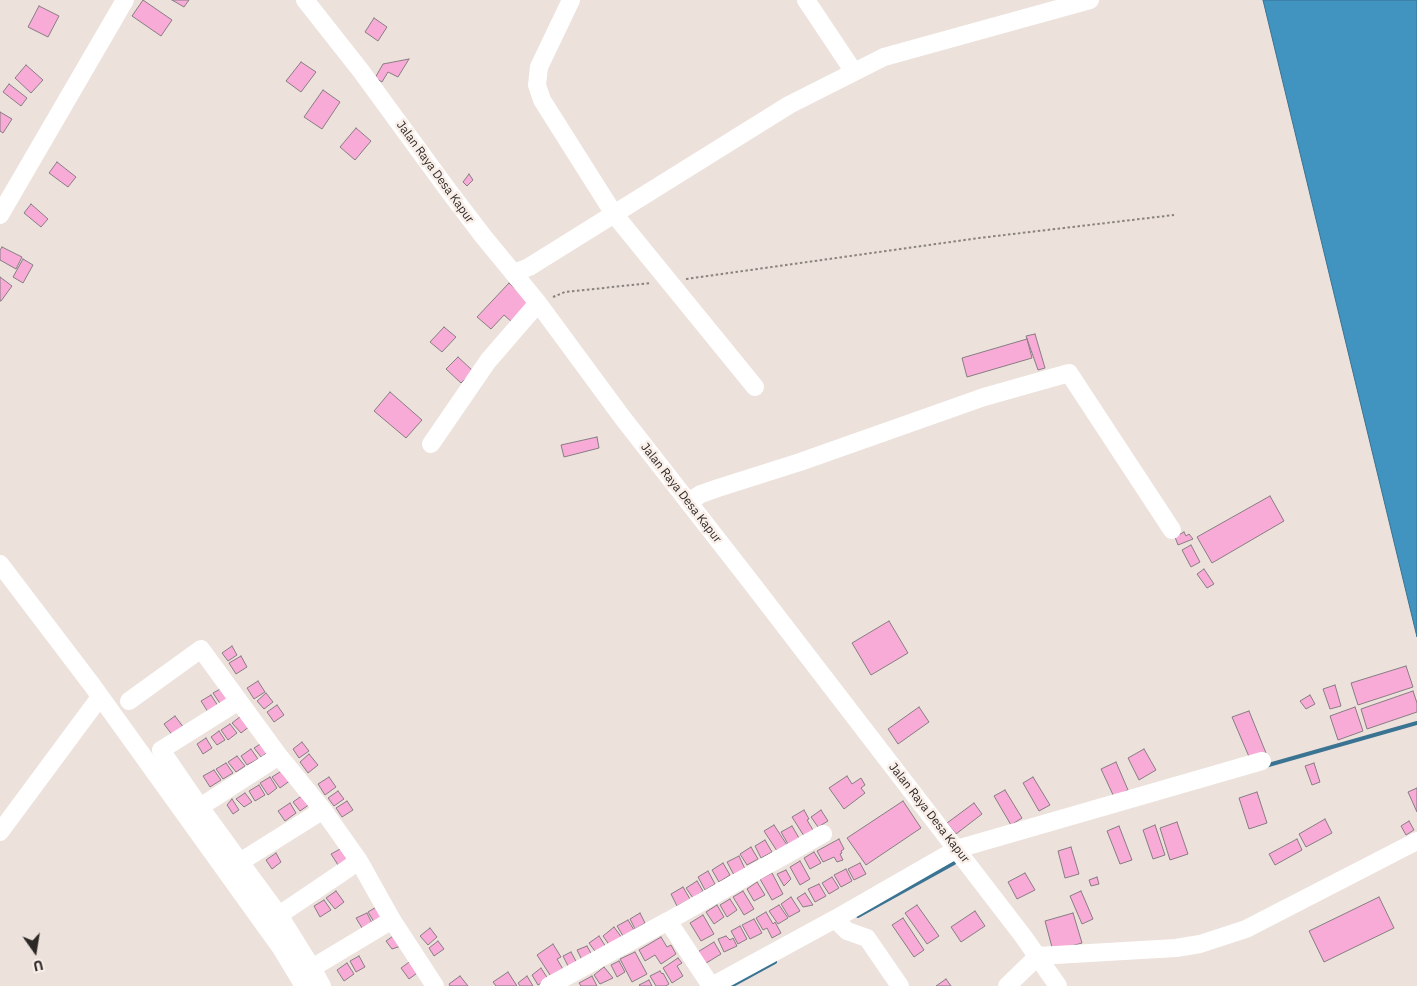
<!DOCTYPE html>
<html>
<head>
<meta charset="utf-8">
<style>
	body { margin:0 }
	#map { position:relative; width:1417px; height:986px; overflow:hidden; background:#ece1db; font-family:"IBM Plex Sans",sans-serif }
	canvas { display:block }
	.north { position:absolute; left:10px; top:926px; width:50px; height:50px; -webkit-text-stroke:4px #f9eee8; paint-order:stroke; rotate:167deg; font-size:14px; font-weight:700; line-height:20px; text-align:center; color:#2c2826 }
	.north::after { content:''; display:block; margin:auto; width:18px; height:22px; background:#2c2826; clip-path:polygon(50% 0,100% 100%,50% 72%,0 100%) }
</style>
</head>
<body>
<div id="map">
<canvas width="1417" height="986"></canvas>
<div class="north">U</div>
</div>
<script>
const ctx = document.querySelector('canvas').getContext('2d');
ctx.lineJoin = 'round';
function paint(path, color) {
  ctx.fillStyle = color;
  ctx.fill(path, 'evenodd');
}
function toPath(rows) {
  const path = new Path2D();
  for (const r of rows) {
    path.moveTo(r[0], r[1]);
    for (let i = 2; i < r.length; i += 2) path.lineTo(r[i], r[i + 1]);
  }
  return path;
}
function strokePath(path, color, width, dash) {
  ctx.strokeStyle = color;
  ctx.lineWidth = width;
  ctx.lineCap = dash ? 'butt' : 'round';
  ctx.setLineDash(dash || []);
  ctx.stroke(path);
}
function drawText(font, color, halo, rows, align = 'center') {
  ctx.font = font + ' "IBM Plex Sans",sans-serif';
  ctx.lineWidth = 5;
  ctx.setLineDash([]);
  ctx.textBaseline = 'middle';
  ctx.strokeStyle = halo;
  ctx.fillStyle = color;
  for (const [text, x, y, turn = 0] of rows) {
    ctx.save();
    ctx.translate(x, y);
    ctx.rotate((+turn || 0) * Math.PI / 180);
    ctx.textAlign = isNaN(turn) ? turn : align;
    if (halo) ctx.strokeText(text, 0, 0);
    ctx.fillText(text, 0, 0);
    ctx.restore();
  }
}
const water = toPath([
	[1263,0,1417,0,1417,637,1263,0]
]);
paint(water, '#4193c0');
strokePath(water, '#3b7392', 1);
strokePath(toPath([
	[1265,766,1417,723],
	[858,916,954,863],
	[731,986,775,962]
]), '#3b7392', 4);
const building = toPath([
	[143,0,172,20,161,36,132,16,143,0],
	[172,0,189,0,184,7,172,0],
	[39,6,59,16,48,37,28,27,39,6],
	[374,18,387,27,378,41,365,32,374,18],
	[409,59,398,77,388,72,382,82,375,78,383,64,409,59],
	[301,62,316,72,301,92,286,81,301,62],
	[26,65,43,80,31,93,15,78,26,65],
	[9,84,27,98,21,106,3,92,9,84],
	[323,90,340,102,322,129,304,117,323,90],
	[0,112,12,119,3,133,0,131,0,112],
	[356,128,371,141,355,160,340,147,356,128],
	[57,162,76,177,68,187,49,173,57,162],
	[469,174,473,180,467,186,463,182,469,174],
	[31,204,48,219,41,227,24,213,31,204],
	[2,247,22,257,16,269,0,260,0,250,2,247],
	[23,259,33,265,23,283,13,277,23,259],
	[0,277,12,286,1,301,0,301,0,277],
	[509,283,530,302,512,322,504,315,491,329,477,317,509,283],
	[444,327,456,337,442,352,430,342,444,327],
	[1035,334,1045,368,1038,370,1026,336,1035,334],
	[1027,339,1032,358,967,377,962,358,1027,339],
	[458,357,473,371,461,383,446,369,458,357],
	[390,392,422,420,406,438,374,411,390,392],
	[597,437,599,448,564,457,561,445,597,437],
	[1270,496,1284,521,1212,563,1197,537,1270,496],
	[1184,532,1186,536,1189,534,1193,539,1178,545,1175,537,1184,532],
	[1191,545,1200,562,1191,567,1182,550,1191,545],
	[1204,569,1214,584,1207,588,1197,574,1204,569],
	[889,621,908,653,871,675,852,643,889,621],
	[232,646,237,655,228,661,222,653,232,646],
	[241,656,247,667,236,674,229,663,241,656],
	[1406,666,1413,687,1358,705,1351,683,1406,666],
	[258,681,265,692,254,699,247,688,258,681],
	[1335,685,1341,706,1330,709,1323,689,1335,685],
	[224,687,231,698,221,705,213,693,224,687],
	[1413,691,1417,703,1417,712,1367,729,1361,709,1413,691],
	[266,693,273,702,264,709,257,701,266,693],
	[211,695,218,706,208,712,201,701,211,695],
	[1310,695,1315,704,1306,709,1300,701,1310,695],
	[277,705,284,715,274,722,267,712,277,705],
	[919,707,929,722,898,744,888,729,919,707],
	[1355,707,1363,731,1338,740,1330,716,1355,707],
	[1249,711,1266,753,1250,759,1232,717,1249,711],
	[175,716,184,728,173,736,164,724,175,716],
	[241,716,250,726,241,733,232,723,241,716],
	[230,724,237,733,228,740,221,730,230,724],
	[219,731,225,740,217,745,211,737,219,731],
	[206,738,212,748,203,754,197,744,206,738],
	[302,742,309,751,299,758,293,749,302,742],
	[262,743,268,752,261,757,254,748,262,743],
	[251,749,258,759,247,765,241,756,251,749],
	[1144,749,1156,770,1139,780,1128,758,1144,749],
	[309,754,318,765,308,773,300,762,309,754],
	[237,756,245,766,236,772,228,762,237,756],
	[1116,762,1128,790,1114,797,1101,769,1116,762],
	[226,763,233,773,223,779,216,769,226,763],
	[1314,763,1320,782,1312,785,1305,766,1314,763],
	[214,770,221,780,210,787,203,776,214,770],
	[283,770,291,780,280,788,272,777,283,770],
	[847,776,852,784,861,778,865,785,861,788,865,793,844,809,829,788,847,776],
	[270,777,277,788,268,795,260,783,270,777],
	[329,777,336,787,325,795,318,784,329,777],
	[1033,777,1050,805,1039,811,1023,783,1033,777],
	[259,785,265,795,255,801,249,791,259,785],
	[1417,788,1417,812,1408,792,1417,788],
	[1005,790,1022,818,1011,825,994,796,1005,790],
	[338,791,344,799,334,806,328,798,338,791],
	[1257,792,1267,823,1249,829,1239,798,1257,792],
	[245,793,252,802,244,807,236,799,245,793],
	[303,795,310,804,300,811,293,802,303,795],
	[232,799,239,810,233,814,227,805,232,799],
	[347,801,353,810,342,817,336,808,347,801],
	[903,801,921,828,866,865,847,838,903,801],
	[290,803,296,813,285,821,278,811,290,803],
	[974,803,982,814,956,834,947,823,974,803],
	[804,810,809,819,807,820,813,830,804,836,792,817,804,810],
	[821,810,828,821,818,827,811,817,821,810],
	[1325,819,1332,833,1306,847,1299,834,1325,819],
	[1409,821,1414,830,1406,835,1401,826,1409,821],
	[1177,822,1188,854,1170,860,1160,828,1177,822],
	[774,825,787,845,777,851,764,831,774,825],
	[1155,825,1165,855,1153,859,1143,830,1155,825],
	[792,826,799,838,788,844,781,832,792,826],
	[1119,826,1132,860,1120,864,1107,831,1119,826],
	[839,839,844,849,841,851,842,853,840,854,843,860,837,862,834,857,823,862,817,851,839,839],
	[1297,839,1302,850,1275,865,1269,854,1297,839],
	[765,840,772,852,761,858,755,846,765,840],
	[751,847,758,859,747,865,740,854,751,847],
	[1071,847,1079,874,1065,878,1058,851,1071,847],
	[342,848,348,859,338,865,331,854,342,848],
	[814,852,821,863,810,869,804,858,814,852],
	[276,853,281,862,272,869,266,860,276,853],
	[739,856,745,869,734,875,727,862,739,856],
	[800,861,810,879,800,885,790,867,800,861],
	[723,863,730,875,719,882,712,870,723,863],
	[860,863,866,874,854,880,848,869,860,863],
	[846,869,852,881,841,887,834,875,846,869],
	[786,870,791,879,784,886,777,874,786,870],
	[708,871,715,884,705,890,698,877,708,871],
	[772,873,783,894,772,900,760,879,772,873],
	[1025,873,1035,890,1017,899,1008,882,1025,873],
	[832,877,839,888,829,894,822,883,832,877],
	[1097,877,1099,884,1091,886,1089,880,1097,877],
	[697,881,703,891,693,898,686,888,697,881],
	[757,882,765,895,754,901,747,889,757,882],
	[819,884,826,896,815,902,808,889,819,884],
	[683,887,690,899,677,906,671,894,683,887],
	[336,891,344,902,335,909,326,898,336,891],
	[743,891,754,909,744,915,733,897,743,891],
	[1081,891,1093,919,1082,924,1070,896,1081,891],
	[805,893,813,905,803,907,797,898,805,893],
	[791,897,800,911,789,917,781,904,791,897],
	[1379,897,1394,928,1324,962,1309,931,1379,897],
	[730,899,737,910,727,917,720,905,730,899],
	[324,900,331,910,320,917,314,906,324,900],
	[717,905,724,917,714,924,706,912,717,905],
	[779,905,788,918,778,924,769,911,779,905],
	[917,905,939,936,927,944,905,913,917,905],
	[378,906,384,917,374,922,368,912,378,906],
	[975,911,985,926,961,942,951,927,975,911],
	[766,912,773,924,775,922,781,933,772,938,767,928,763,930,756,918,766,912],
	[367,913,372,923,362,928,356,918,367,913],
	[640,913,645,923,635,929,630,919,640,913],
	[1073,913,1082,943,1053,951,1045,921,1073,913],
	[703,915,714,934,701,941,690,923,703,915],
	[903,918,924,950,914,957,892,925,903,918],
	[754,919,762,933,750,939,742,925,754,919],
	[628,920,634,930,623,936,617,926,628,920],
	[740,926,747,939,738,944,731,931,740,926],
	[614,927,622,938,610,946,603,936,614,927],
	[430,928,437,937,428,945,420,936,430,928],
	[396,934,404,945,392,949,386,941,396,934],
	[599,936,606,947,597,954,589,943,599,936],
	[726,936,730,940,733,938,737,946,724,952,718,939,726,936],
	[661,937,667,947,671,945,676,954,661,964,655,955,645,961,639,950,661,937],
	[438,941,444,949,434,956,429,948,438,941],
	[714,942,721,954,703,965,696,953,714,942],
	[553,944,561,957,557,959,564,971,552,978,537,955,553,944],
	[587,946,592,955,582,960,577,950,587,946],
	[571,952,577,963,569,968,563,956,571,952],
	[635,952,647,974,632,982,620,959,635,952],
	[359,956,365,967,356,972,350,961,359,956],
	[678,958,682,963,677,966,683,976,672,983,663,968,678,958],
	[412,960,420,971,409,979,401,968,412,960],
	[619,961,625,972,617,977,611,965,619,961],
	[347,963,354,974,344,981,337,970,347,963],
	[604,967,613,978,600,984,594,975,604,967],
	[541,968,548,979,538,985,532,975,541,968],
	[660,971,662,974,663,973,669,984,666,986,656,986,650,976,660,971],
	[508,972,517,986,496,986,493,982,508,972],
	[460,976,468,986,450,986,449,984,460,976],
	[527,976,533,986,520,986,518,983,527,976],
	[592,976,597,986,581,986,579,983,592,976],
	[946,979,951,986,936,986,946,979],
	[649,980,652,986,640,986,639,985,649,980]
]);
paint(building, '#f8abd6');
strokePath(building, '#877d82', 1);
strokePath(toPath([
	[686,279,979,238,1174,215],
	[553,297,565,292,651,283]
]), '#89827e', 2, [2.5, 2.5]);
strokePath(toPath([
	[305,0,361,71,448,190,483,236,538,303,622,417,750,581,1023,936,1058,986],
	[571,0,539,67,537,85,542,100,614,214,755,387],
	[806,0,854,72],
	[0,215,125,0],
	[514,273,529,267,789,105,884,57,1090,0],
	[431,444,488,361,538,303],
	[688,502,701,494,718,488,800,462,984,397,1069,373,1172,530],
	[0,564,92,685,281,948,304,986],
	[129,701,201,649,279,756,323,810,359,861,392,920,435,986],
	[279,756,200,807,240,862,323,810],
	[200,807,161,750,239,701],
	[0,832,100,697],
	[240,862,279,915],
	[835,919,847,931,867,938,900,986],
	[312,968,279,915,359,861],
	[322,986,312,968,392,920],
	[549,986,668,921],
	[711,986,668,921,823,834],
	[712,986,835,919,957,849,1262,761],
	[1007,986,1038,956,1176,948,1200,944,1246,929,1417,841]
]), '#fff', 18);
drawText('12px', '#2c2826', '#f9eee8', [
	["Jalan Raya Desa Kapur",435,172,54],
	["Jalan Raya Desa Kapur",681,493,52],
	["Jalan Raya Desa Kapur",929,813,52]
]);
</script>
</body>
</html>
